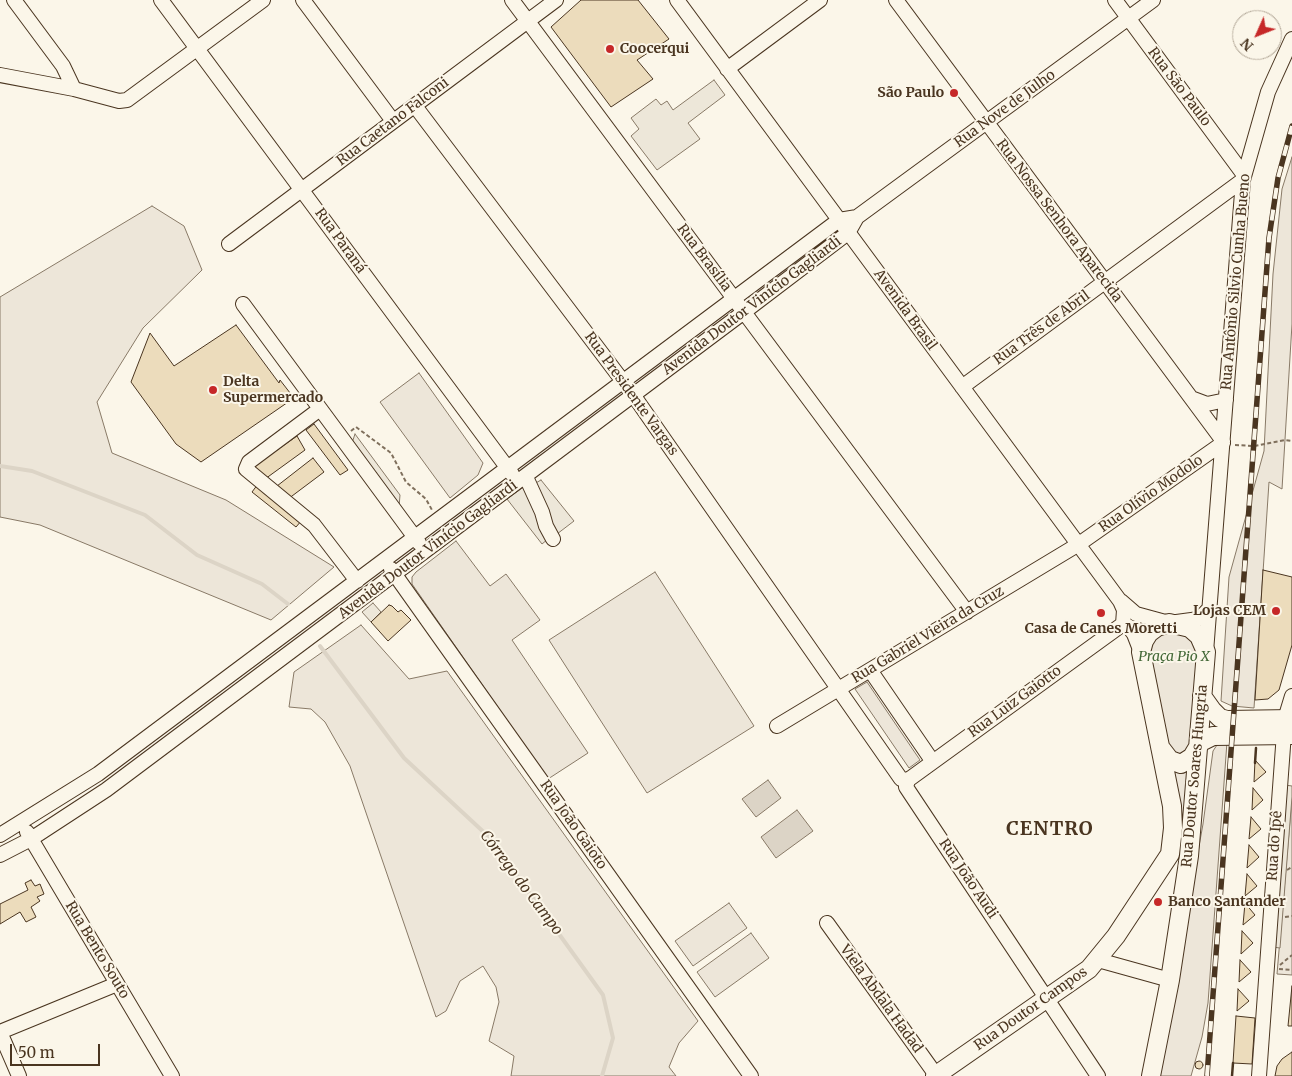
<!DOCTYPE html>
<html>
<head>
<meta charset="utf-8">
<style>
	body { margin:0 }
	#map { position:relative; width:1292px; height:1076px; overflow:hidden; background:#fbf6e9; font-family:Merriweather,serif }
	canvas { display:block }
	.north { position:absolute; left:1232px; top:10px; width:50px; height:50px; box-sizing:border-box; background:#fbf6e9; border:1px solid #b4a999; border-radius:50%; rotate:226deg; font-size:14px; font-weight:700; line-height:20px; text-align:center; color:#4a3520 }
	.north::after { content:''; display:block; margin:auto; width:18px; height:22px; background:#c62828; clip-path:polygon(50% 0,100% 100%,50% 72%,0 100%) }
	.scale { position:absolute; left:10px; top:1044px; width:90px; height:22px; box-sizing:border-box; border:2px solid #4a3520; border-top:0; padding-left:6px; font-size:15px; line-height:18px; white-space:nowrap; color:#4a3520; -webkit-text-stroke:4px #fbf6e9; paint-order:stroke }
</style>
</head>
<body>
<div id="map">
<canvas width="1292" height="1076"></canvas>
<div class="north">N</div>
<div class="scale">50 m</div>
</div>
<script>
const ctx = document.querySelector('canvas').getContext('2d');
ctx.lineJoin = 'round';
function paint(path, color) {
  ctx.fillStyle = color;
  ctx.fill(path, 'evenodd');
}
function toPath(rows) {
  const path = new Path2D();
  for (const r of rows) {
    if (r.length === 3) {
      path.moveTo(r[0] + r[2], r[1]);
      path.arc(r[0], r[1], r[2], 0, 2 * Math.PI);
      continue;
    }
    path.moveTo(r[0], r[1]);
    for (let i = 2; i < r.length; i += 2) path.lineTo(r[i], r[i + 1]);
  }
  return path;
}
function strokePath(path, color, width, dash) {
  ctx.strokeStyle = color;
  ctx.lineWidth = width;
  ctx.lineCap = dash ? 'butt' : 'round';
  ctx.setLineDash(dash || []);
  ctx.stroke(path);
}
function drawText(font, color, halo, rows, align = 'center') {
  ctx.font = font + ' Merriweather,serif';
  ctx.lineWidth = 4;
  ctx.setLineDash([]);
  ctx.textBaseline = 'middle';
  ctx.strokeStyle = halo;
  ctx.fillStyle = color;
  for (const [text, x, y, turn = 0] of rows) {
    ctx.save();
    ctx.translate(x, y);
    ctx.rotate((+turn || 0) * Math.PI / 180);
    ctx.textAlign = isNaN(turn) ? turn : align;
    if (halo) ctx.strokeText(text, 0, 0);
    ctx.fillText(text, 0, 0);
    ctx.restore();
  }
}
const green = toPath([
	[1292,157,1292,324,1282,489,1269,482,1254,708,1232,706,1221,701,1229,577,1264,451,1273,274,1282,189,1292,157],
	[152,206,184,226,202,270,143,328,97,402,112,453,226,500,334,567,271,620,40,525,0,517,0,297,152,206],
	[419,373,483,463,478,475,450,498,380,402,419,373],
	[456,541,490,586,506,574,540,620,512,640,588,753,548,779,412,584,412,577,416,572,456,541],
	[655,572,754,726,647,793,549,640,655,572],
	[361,625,409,679,447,671,698,1021,679,1043,669,1067,676,1076,511,1076,514,1056,489,1041,499,1002,496,987,483,966,460,981,446,1011,436,1017,350,766,325,722,311,709,289,707,294,672,361,625],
	[1180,629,1199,647,1182,858,1170,857,1148,645,1158,632,1180,629],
	[867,682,920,760,909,768,855,689,867,682],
	[1227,742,1208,1003,1202,1037,1191,1076,1158,1076,1203,824,1213,751,1217,745,1227,742],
	[1292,797,1292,975,1277,974,1292,797],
	[729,903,747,928,693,966,675,941,729,903],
	[751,933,769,958,715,997,697,972,751,933]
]);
paint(green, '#ede6d9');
strokePath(green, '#887966', 1);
const parking = toPath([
	[714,80,725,95,688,123,700,139,657,170,631,136,639,129,631,118,656,99,661,105,667,101,673,110,714,80],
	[355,434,400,495,399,507,352,443,355,434],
	[541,480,574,521,557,534,534,484,541,480],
	[525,486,548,539,542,544,507,499,525,486],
	[373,603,381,612,371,622,362,612,373,603],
	[1285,785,1292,786,1292,797,1280,948,1272,947,1285,785]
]);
paint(parking, '#ede7d9');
strokePath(parking, '#887966', 1);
const water = toPath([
	[768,780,781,798,756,817,742,799,768,780],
	[797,810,813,831,776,858,761,837,797,810]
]);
paint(water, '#dcd4c6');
strokePath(water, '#887966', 1);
strokePath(toPath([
	[0,466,32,471,145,515,197,555,262,584,288,604],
	[320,646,404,758,489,837,603,995,613,1038,602,1076]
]), '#dcd4c6', 4);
const building = toPath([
	[581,0,638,0,669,39,637,60,653,79,611,107,551,27,581,0],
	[236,325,279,383,280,380,294,398,201,462,176,444,131,382,150,333,174,366,236,325],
	[314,424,348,470,340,475,306,430,314,424],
	[297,436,305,450,265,479,254,466,297,436],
	[313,458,324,472,288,499,277,486,313,458],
	[258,484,302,520,296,527,252,492,258,484],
	[1263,570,1292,577,1292,645,1279,690,1268,699,1255,700,1263,570],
	[389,605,392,606,398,612,401,610,411,620,388,641,371,622,389,605],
	[1255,760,1266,772,1254,782,1255,760],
	[1253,788,1263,800,1252,810,1253,788],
	[1251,817,1261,829,1249,839,1251,817],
	[1249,845,1259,857,1247,868,1249,845],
	[1247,874,1257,886,1245,896,1247,874],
	[31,880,35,886,40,884,44,894,37,897,40,901,31,907,36,917,26,922,20,912,0,924,0,904,28,890,25,883,31,880],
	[1245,903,1255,915,1243,925,1245,903],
	[1242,931,1253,943,1241,954,1242,931],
	[1240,960,1251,972,1239,982,1240,960],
	[1292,986,1292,1026,1288,1026,1292,986],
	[1238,989,1249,1001,1237,1011,1238,989],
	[1236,1016,1255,1018,1252,1064,1233,1063,1236,1016],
	[1292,1052,1292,1076,1275,1076,1277,1066,1282,1059,1292,1052],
	[1199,1065,4]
]);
paint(building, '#ecdcbc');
strokePath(building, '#4a3520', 1);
const minor = toPath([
	[14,0,63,66,74,89],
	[161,0,512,474],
	[303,0,393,121],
	[512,0,967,612],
	[677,0,1120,601,1124,610,1123,624],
	[896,0,1223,441],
	[1115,0,1244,175],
	[727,69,820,0],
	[0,75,74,89,119,101,127,100,263,0],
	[415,106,634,396,901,779,908,780],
	[229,244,556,0],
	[243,304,419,543],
	[962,387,1243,180],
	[1191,398,1207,404,1226,400],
	[320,409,249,462,246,469,314,525,357,581],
	[526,477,542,512,546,526,553,539],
	[391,569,751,1076],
	[1121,601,1136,614,1169,623,1199,619,1210,608],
	[1123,624,1128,626,1134,634,1141,652],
	[1206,652,1243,180,1268,92,1292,39],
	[870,670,933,762],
	[777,726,1079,544,1223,443],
	[908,780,906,787,1098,1076],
	[908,780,1123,624],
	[27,832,172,1076],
	[0,835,98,774,839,220,857,217],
	[0,855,31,839,106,790,744,312,848,233,857,217,1153,0],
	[827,923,936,1075],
	[1098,960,1170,980],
	[0,1032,117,984],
	[0,1032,19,1076],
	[1259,1076,1285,719,1292,696]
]);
const major = toPath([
	[1202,696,1212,710,1220,718,1227,720,1292,719],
	[1160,747,1170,760,1181,764,1192,757,1201,742,1213,736,1292,735],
	[935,1076,1089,969,1116,936,1170,854,1173,828,1172,806,1141,652,1144,641,1149,633,1157,627,1169,623,1190,628,1199,636,1206,652,1189,856,1170,980,1151,1076]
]);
strokePath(minor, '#4a3520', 16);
strokePath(major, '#4a3520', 20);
strokePath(toPath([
	[351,431,356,427,391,453,406,482,426,499,432,510],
	[1235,445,1254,446,1285,440,1292,441],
	[1287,870,1292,867],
	[1285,917,1292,916],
	[1280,965,1292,955],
	[1279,969,1292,970]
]), '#7f6f5c', 2, [4, 2.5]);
strokePath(minor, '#fbf6e9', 14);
strokePath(major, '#fbf6e9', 18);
const rail = toPath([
	[1207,1076,1269,238,1278,178,1292,126]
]);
strokePath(rail, '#4a3520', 5.5);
strokePath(rail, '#fbf6e9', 4, [11]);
strokePath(toPath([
	[1255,763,1256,748],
	[1232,1076,1233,1063]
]), '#4a3520', 2.5);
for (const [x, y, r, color] of [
	[610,49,5,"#c62828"],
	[954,93,5,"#c62828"],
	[213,390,5,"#c62828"],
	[1276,611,5,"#c62828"],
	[1101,613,5,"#c62828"],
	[1158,902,5,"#c62828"]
]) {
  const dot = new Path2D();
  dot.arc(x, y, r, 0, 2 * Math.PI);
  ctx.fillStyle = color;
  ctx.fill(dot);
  strokePath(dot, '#fbf6e9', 2);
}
drawText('bold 14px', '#4a3520', '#fbf6e9', [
	["Coocerqui",620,49],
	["São Paulo",944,93,"right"],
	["Delta",223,382],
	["Supermercado",223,398],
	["Lojas CEM",1266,611,"right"],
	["Casa de Canes Moretti",1101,629,"center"],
	["Banco Santander",1168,902]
], 'left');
drawText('14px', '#4a3520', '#fbf6e9', [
	["Rua São Paulo",1179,87,53],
	["Rua Nove de Julho",1005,109,-36],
	["Rua Caetano Falconi",393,122,-37],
	["Rua Nossa Senhora Aparecida",1059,221,53],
	["Rua Paraná",340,241,54],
	["Rua Brasília",704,258,53],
	["Rua Antônio Silvio Cunha Bueno",1236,282,-85],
	["Avenida Doutor Vinício Gagliardi",752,306,-37],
	["Avenida Brasil",905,310,54],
	["Rua Três de Abril",1042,328,-36],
	["Rua Presidente Vargas",631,394,54],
	["Rua Olívio Modolo",1151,494,-35],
	["Avenida Doutor Vinício Gagliardi",428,550,-37],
	["Rua Gabriel Vieira da Cruz",928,635,-31],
	["Rua Luiz Gaiotto",1015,702,-36],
	["Rua Doutor Soares Hungria",1195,776,-85],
	["Rua João Gaioto",573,825,55],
	["Rua do Ipê",1275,846,-86],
	["Rua João Audi",968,879,56],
	["Rua Bento Souto",97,950,59],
	["Viela Abdala Hadad",881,999,54],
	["Rua Doutor Campos",1031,1009,-35]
]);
drawText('italic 14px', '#436837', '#fbf6e9', [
	["Praça Pio X",1174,657]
]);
drawText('italic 15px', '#4a3520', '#fbf6e9', [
	["Córrego do Campo",521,883,53]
]);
ctx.letterSpacing = '1px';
drawText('bold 19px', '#4a3520', '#fbf6e9', [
	["CENTRO",1050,830]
]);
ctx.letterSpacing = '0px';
</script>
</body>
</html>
